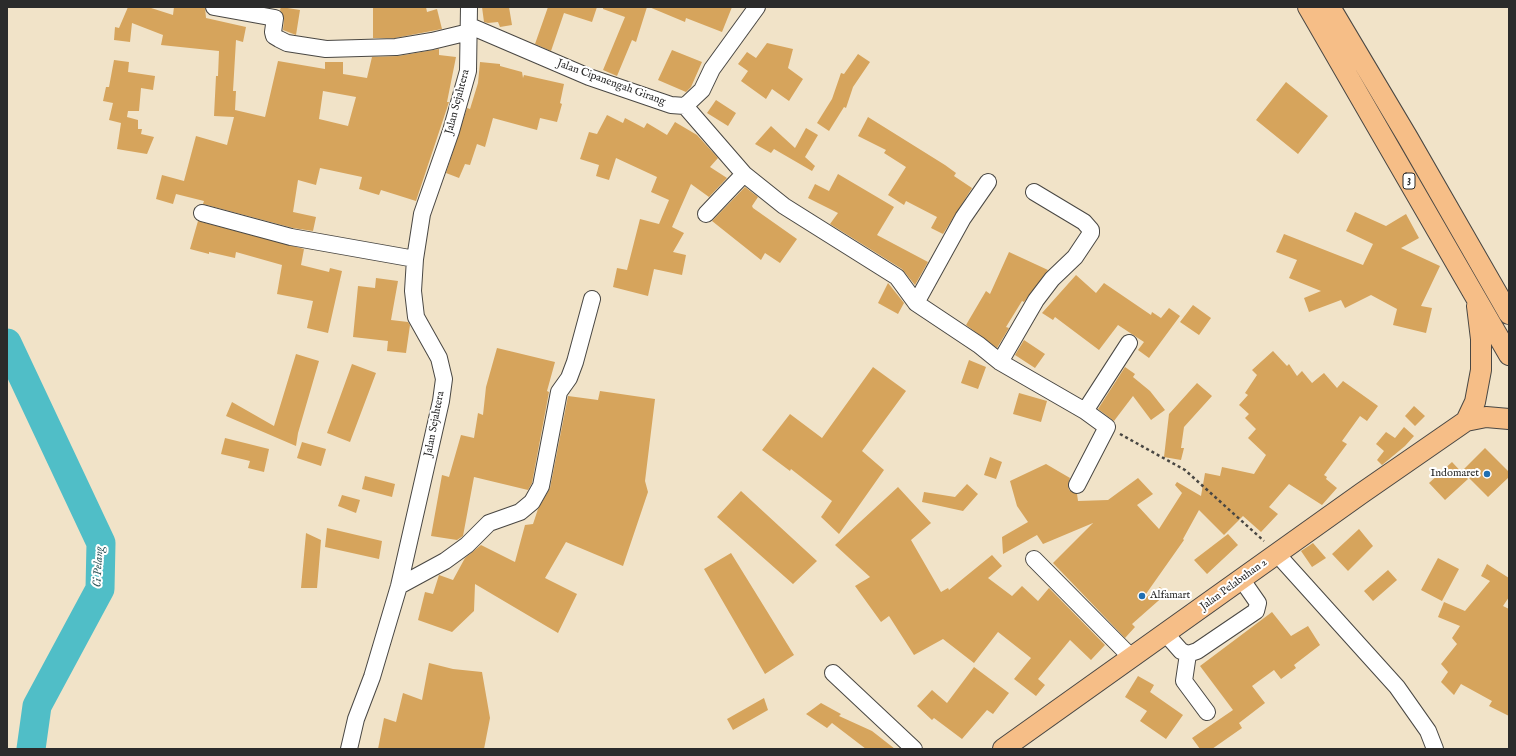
<!DOCTYPE html>
<html>
<head>
<meta charset="utf-8">
<style>
	body { margin:0 }
	#map { position:relative; width:1516px; height:756px; overflow:hidden; background:#f1e3c8; font-family:"IM FELL English",serif }
	canvas { display:block }
	.frame { position:absolute; inset:0; border:8px solid #2b2b2b; pointer-events:none }
</style>
</head>
<body>
<div id="map">
<canvas width="1516" height="756"></canvas>
<div class="frame"></div>
</div>
<script>
const ctx = document.querySelector('canvas').getContext('2d');
ctx.lineJoin = 'round';
function toPath(rows) {
  const path = new Path2D();
  for (const r of rows) {
    path.moveTo(r[0], r[1]);
    for (let i = 2; i < r.length; i += 2) path.lineTo(r[i], r[i + 1]);
  }
  return path;
}
function strokePath(path, color, width, dash) {
  ctx.strokeStyle = color;
  ctx.lineWidth = width;
  ctx.lineCap = dash ? 'butt' : 'round';
  ctx.setLineDash(dash || []);
  ctx.stroke(path);
}
function paint(path, color) {
  ctx.fillStyle = color;
  ctx.fill(path, 'evenodd');
}
function drawText(font, color, halo, rows, align = 'center') {
  ctx.font = font + ' "IM FELL English",serif';
  ctx.lineWidth = 4;
  ctx.setLineDash([]);
  ctx.textBaseline = 'middle';
  ctx.strokeStyle = halo;
  ctx.fillStyle = color;
  for (const [text, x, y, turn = 0] of rows) {
    ctx.save();
    ctx.translate(x, y);
    ctx.rotate((+turn || 0) * Math.PI / 180);
    ctx.textAlign = isNaN(turn) ? turn : align;
    if (halo) ctx.strokeText(text, 0, 0);
    ctx.fillText(text, 0, 0);
    ctx.restore();
  }
}
strokePath(toPath([
	[7,343,101,543,100,589,37,706,31,749]
]), '#50bec7', 29);
paint(toPath([
	[128,7,148,7,173,15,174,7,205,7,206,18,246,27,243,42,236,40,233,91,236,91,235,110,265,117,278,61,325,69,325,62,343,62,343,74,367,78,372,57,398,56,439,49,439,55,456,57,447,102,449,102,416,201,381,190,379,195,359,189,362,177,320,168,316,185,298,180,293,212,316,217,313,231,293,228,203,204,204,201,176,194,173,204,156,199,162,175,184,181,196,136,227,145,234,117,214,116,216,76,218,76,219,51,161,45,163,35,132,23,130,42,114,40,115,27,119,28],
	[323,91,356,97,348,126,319,119],
	[281,7,300,10,296,35,283,30,284,19,280,10],
	[373,7,426,7,427,12,437,9,442,29,395,38,373,38],
	[482,7,509,7,512,25,500,27,498,22,488,23,484,22],
	[548,7,597,7,592,22,564,13,551,51,535,44],
	[603,7,647,7,636,42,632,40,617,76,603,70,625,17,603,9],
	[649,7,732,7,722,32,686,18,685,22],
	[767,43,793,49,788,68,803,79,789,101,772,89,766,99,741,81,748,71,738,64,747,52,756,58],
	[672,50,702,62,691,87,686,92,658,80],
	[858,54,870,62,853,87,846,108,844,107,829,131,817,123,832,99,841,73,844,74],
	[114,60,129,62,128,72,155,76,153,90,141,88,139,111,128,111,127,117,138,120,138,129,142,129,141,134,154,137,147,154,117,149,121,123,109,120,113,103,103,101,106,87,109,87],
	[480,62,500,64,500,66,522,72,523,78,524,75,564,84,560,103,562,104,557,122,540,118,537,130,493,118,485,147,477,144,470,165,465,164,459,178,446,173,467,108,470,109,478,83],
	[1286,82,1328,116,1298,154,1256,120],
	[716,100,736,113,728,126,707,113],
	[607,115,623,123,625,118,644,128,647,123,667,135,675,122,697,135,718,158,710,167,727,178,709,197,691,184,672,227,684,233,673,252,686,255,682,275,654,269,648,296,613,287,617,268,627,270,640,219,659,224,669,200,651,192,657,177,616,158,609,180,596,176,599,165,580,159,589,132,597,134],
	[868,117,945,165,956,173,954,176,972,188,943,234,931,228,937,217,906,201,904,205,888,195,906,167,884,153,886,150,858,136],
	[771,126,795,148,806,128,818,135,805,157,815,166,812,171,774,149,771,153,755,144],
	[838,174,894,207,877,235,928,262,915,285,902,269,830,224,838,213,808,198,815,184,829,191],
	[745,187,758,197,752,206,753,208,797,239,780,263,765,253,761,260,712,221],
	[1355,212,1386,226,1406,214,1419,238,1401,248,1440,266,1421,306,1432,308,1426,333,1393,325,1397,309,1371,295,1345,308,1341,300,1309,312,1304,298,1321,291,1289,278,1297,260,1276,252,1284,234,1363,265,1373,244,1346,231],
	[198,221,304,249,301,265,329,272,330,268,342,271,328,333,307,328,313,301,277,294,282,265,236,252,235,258,209,252,209,254,190,249],
	[1009,252,1048,270,1024,302,1022,301,1006,327,1009,328,997,348,966,325,986,291,990,294],
	[1076,275,1096,293,1104,283,1151,315,1152,312,1161,318,1169,308,1180,316,1149,358,1138,350,1144,342,1118,325,1099,350,1055,317,1053,320,1042,313],
	[376,278,398,281,391,320,408,322,410,325,406,353,387,351,388,341,353,337,358,286,375,288],
	[888,283,904,303,898,314,878,303],
	[1193,305,1211,318,1199,335,1180,322],
	[1024,340,1045,354,1035,368,1015,355],
	[497,348,555,362,547,391,549,392,532,483,528,490,474,477,463,536,457,540,431,536,442,475,449,477,461,435,474,438,478,413,483,415,486,387],
	[1273,351,1287,366,1289,364,1297,376,1302,371,1312,383,1324,373,1337,388,1343,381,1378,406,1367,421,1360,416,1342,441,1347,444,1324,475,1327,477,1326,479,1337,488,1322,505,1289,484,1269,507,1278,514,1261,532,1243,516,1224,535,1199,510,1183,539,1184,540,1141,601,1160,587,1166,594,1132,624,1135,627,1125,638,1053,563,1093,523,1043,544,1037,535,1003,554,1002,537,1028,522,1017,506,1010,481,1046,464,1070,478,1068,485,1069,490,1077,494,1078,501,1108,500,1138,478,1153,494,1137,505,1159,529,1182,493,1175,485,1177,482,1201,496,1205,473,1220,476,1222,467,1254,474,1266,455,1248,438,1256,429,1245,418,1249,414,1239,405,1248,395,1245,393,1257,375,1252,370],
	[296,354,319,361,298,433,296,446,226,416,232,402,274,426],
	[969,360,986,367,978,389,961,383],
	[352,364,376,373,350,442,327,433],
	[873,367,906,391,862,451,884,470,839,534,821,517,832,501,791,469,790,471,762,450,790,414,822,438],
	[1125,367,1135,374,1133,377,1150,391,1165,410,1151,420,1133,396,1114,421,1098,409],
	[1197,383,1212,396,1184,427,1181,448,1184,448,1181,460,1164,457,1169,414],
	[600,391,655,399,645,481,648,492,623,566,566,542,545,578,577,594,558,633,475,584,474,611,452,632,418,620,425,592,433,594,439,575,453,580,465,558,481,545,515,562,525,525,533,524,538,509,550,488,568,396,598,400],
	[1019,393,1047,401,1041,422,1013,414],
	[1414,406,1425,416,1415,426,1405,416],
	[1404,427,1414,436,1405,446,1382,465,1377,460,1384,451,1376,444,1386,432,1395,438],
	[225,438,269,449,264,472,248,468,250,461,221,454],
	[302,442,326,449,321,466,297,458],
	[1485,448,1509,472,1509,477,1488,497,1462,471],
	[990,457,1002,462,996,479,984,475],
	[1452,462,1468,479,1445,500,1429,483],
	[365,476,395,484,392,497,362,489],
	[967,484,978,494,963,511,922,502,924,492,955,497],
	[898,487,931,523,911,540,941,592,948,588,949,590,992,555,1002,566,988,578,1012,596,1022,586,1038,601,1049,588,1105,645,1091,660,1070,640,1038,679,1045,685,1036,696,1014,679,1031,658,998,632,974,663,943,639,914,655,889,616,881,622,855,586,870,577,835,545],
	[741,491,817,561,793,584,717,517],
	[342,495,360,500,356,513,338,506],
	[327,528,382,541,379,559,325,547],
	[1359,529,1373,546,1348,571,1332,554],
	[306,533,321,540,317,588,301,588],
	[1228,534,1238,545,1207,574,1194,560],
	[1313,543,1326,558,1312,567,1301,551],
	[731,553,794,655,765,674,704,569],
	[1438,558,1459,569,1442,601,1421,590],
	[1487,564,1509,578,1509,597,1503,606,1509,609,1509,716,1489,706,1492,701,1461,684,1454,695,1441,682,1448,672,1441,664,1457,644,1452,638,1460,626,1438,617,1444,602,1465,611,1490,581,1481,576],
	[1388,570,1397,580,1373,601,1364,591],
	[1272,612,1291,636,1308,626,1320,645,1294,665,1296,668,1281,679,1274,670,1252,686,1265,703,1239,723,1242,728,1212,749,1200,749,1192,738,1233,710,1200,666],
	[429,663,453,669,482,672,490,718,484,749,378,749,384,718,396,722,403,693,422,700],
	[974,667,1009,693,993,714,987,710,962,739,934,718,932,720,917,706,932,690,947,703],
	[1138,676,1154,685,1150,692,1183,715,1166,739,1140,721,1147,711,1125,697],
	[764,698,768,710,733,730,727,719],
	[821,703,841,714,839,716,872,731,895,749,866,749,832,723,827,728,806,714]
]), '#d6a45c');
const minor = toPath([
	[214,7,275,18,273,32,274,36,279,39,287,43,326,49,396,47,432,41,469,32],
	[470,26,589,77,671,105,685,106,702,90,712,69,757,7],
	[685,106,744,174,784,206,897,277,916,303,979,345,1000,362,1085,411,1107,427,1077,485],
	[202,213,291,237,415,259],
	[706,214,744,174],
	[916,303,963,218,988,182],
	[1000,362,1036,300,1052,279,1075,257,1091,233,1091,230,1084,222,1034,192],
	[1085,411,1129,343],
	[1277,554,1397,687,1428,731,1435,749],
	[1034,559,1132,658],
	[399,586,445,561,467,545,489,523,520,512,532,502,541,486,559,392,569,378,575,362,592,299],
	[1166,634,1181,651,1188,654,1197,651,1256,611,1258,603,1242,580],
	[1188,654,1184,681,1207,712],
	[833,673,914,749],
	[349,749,356,719,372,677,399,586,441,401,444,379,439,358,416,317,413,291,415,259,422,214,451,131,468,71,469,7]
]);
const major = toPath([
	[1308,7,1509,355],
	[1330,7,1408,138,1509,314],
	[1466,421,1475,402,1481,370,1481,339,1477,306],
	[1003,749,1362,493,1466,421,1486,417,1509,419]
]);
strokePath(minor, '#494743', 18);
strokePath(major, '#494743', 22);
strokePath(toPath([
	[1120,434,1185,470,1264,541]
]), '#494743', 2.5, [3, 3]);
strokePath(minor, '#fff', 16);
strokePath(major, '#f6be87', 20);
for (const [x, y, r, color] of [
	[1487,474,4,"#1f6fb2"],
	[1142,596,4,"#1f6fb2"]
]) {
  const dot = new Path2D();
  dot.arc(x, y, r, 0, 2 * Math.PI);
  ctx.fillStyle = color;
  ctx.fill(dot);
  strokePath(dot, '#fff', 1.5);
}
for (const [x, y, w] of [
	[1409,181,12]
]) {
  const box = new Path2D();
  box.roundRect(x - w / 2, y - 8, w, 16, 3);
  ctx.fillStyle = '#fff';
  ctx.fill(box);
  strokePath(box, '#2b2b2b', 1);
}
drawText('bold 10px', '#2b2b2b', null, [
	["3",1409,181]
]);
drawText('11px', '#2b2b2b', '#fff', [
	["Jalan Cipanengah Girang",611,83,20],
	["Jalan Sejahtera",458,102,-75],
	["Jalan Sejahtera",435,424,-79],
	["Jalan Pelabuhan 2",1234,585,-36]
]);
drawText('11px', '#2b2b2b', '#fff', [
	["Indomaret",1479,474],
	["Alfamart",1150,596,"left"]
], 'right');
drawText('italic 12px', '#385e62', '#fff', [
	["Ci Pelang",99,567,-87]
]);
</script>
</body>
</html>
